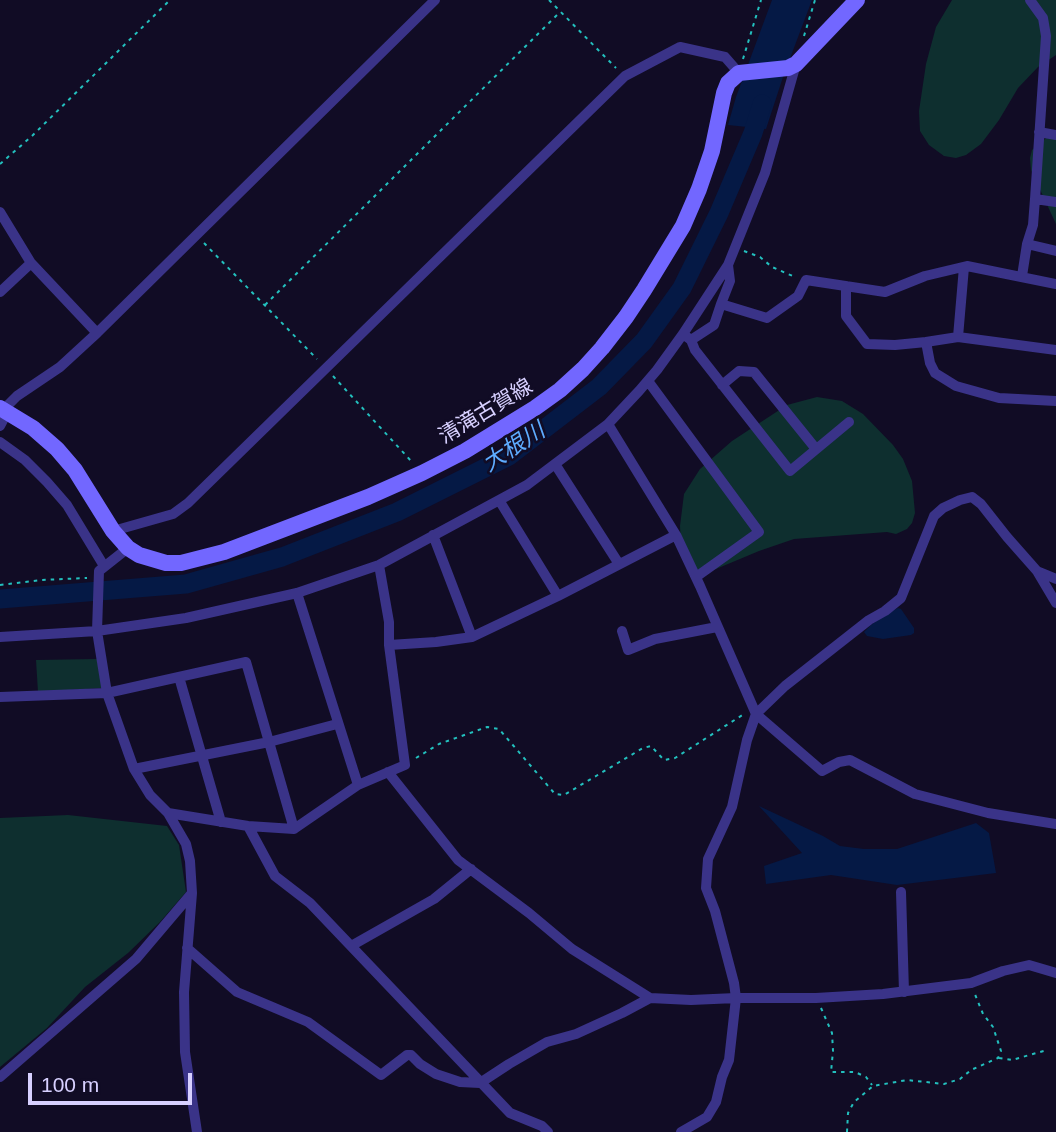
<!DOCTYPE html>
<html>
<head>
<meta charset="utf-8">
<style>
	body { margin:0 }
	#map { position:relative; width:1056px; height:1132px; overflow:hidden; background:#110c25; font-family:Arial,sans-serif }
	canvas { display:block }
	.scale { position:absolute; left:28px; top:1073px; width:164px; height:32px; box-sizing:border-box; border:4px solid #d7d0ff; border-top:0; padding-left:9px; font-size:21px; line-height:24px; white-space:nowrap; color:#d7d0ff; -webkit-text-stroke:5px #110c25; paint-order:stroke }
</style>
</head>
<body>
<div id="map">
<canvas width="1056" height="1132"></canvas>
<div class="scale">100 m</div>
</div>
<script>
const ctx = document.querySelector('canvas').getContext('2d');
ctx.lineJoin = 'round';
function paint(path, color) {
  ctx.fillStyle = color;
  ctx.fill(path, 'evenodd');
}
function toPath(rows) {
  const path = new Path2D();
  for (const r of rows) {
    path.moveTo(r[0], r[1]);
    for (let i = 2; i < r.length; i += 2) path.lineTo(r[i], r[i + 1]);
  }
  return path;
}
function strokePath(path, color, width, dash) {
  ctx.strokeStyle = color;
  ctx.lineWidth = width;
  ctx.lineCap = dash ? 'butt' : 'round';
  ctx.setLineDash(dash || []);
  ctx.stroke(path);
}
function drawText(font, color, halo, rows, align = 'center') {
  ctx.font = font + ' Arial,"Noto Sans JP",sans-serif';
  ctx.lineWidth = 5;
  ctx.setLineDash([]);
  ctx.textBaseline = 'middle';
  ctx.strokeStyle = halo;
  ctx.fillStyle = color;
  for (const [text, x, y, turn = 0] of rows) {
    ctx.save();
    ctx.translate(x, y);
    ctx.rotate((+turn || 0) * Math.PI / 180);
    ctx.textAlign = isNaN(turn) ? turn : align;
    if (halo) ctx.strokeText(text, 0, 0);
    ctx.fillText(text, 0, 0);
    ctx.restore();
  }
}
paint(toPath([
	[952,0,1056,0,1056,55,1038,67,1018,88,999,120,981,144,966,155,956,158,944,156,929,145,920,131,919,111,926,64,936,27],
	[1056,133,1056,224,1031,170,1030,158,1032,150,1046,138],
	[817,397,842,401,863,414,893,445,903,459,912,481,915,513,912,523,907,529,896,534,887,532,794,539,759,551,716,569,706,571,695,569,681,546,680,526,684,494,700,469,732,441,787,405],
	[97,659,102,688,38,692,36,660],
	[68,815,167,826,179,845,186,892,160,922,128,953,85,987,47,1028,0,1067,0,818]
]), '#0e2f2f');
paint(toPath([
	[772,0,812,0,783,77,766,129,728,125,736,97],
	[898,608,901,609,914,628,914,633,911,635,883,639,867,636,864,632,871,625,885,614],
	[759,806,823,836,840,846,864,849,897,849,976,823,989,833,996,873,897,885,831,875,766,884,764,866,802,853]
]), '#051945');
strokePath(toPath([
	[0,599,186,584,282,557,397,512,509,456,599,387,644,341,682,288,719,213,753,133,762,104]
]), '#051945', 19);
strokePath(toPath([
	[549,0,616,68],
	[804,36,815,0],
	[743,59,761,0],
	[0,164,32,136,170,0],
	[204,243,317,359],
	[744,251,760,257,772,267,795,277],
	[265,305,560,12],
	[333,376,412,462],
	[0,585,42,580,87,578],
	[416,758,439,744,487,727,499,729,555,794,564,795,643,748,651,746,664,760,675,758,744,714],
	[821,1008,832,1033,833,1051,831,1072,855,1072,866,1077,872,1085],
	[999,1058,1012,1060,1047,1050],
	[847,1132,848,1113,854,1102,873,1086,907,1080,944,1084,960,1079,971,1070,998,1058,1001,1051,993,1027,983,1014,974,992]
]), '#23c0be', 2, [3.5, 5]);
strokePath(toPath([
	[1030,0,1043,18,1046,36,1035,199,1056,202],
	[1039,132,1056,135],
	[0,212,31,263,97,333],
	[1027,244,1056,251],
	[1022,276,1027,244,1033,225,1035,199],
	[846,286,846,316,867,344,895,345,926,342,930,363,935,373,956,386,999,398,1056,401],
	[0,292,31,263],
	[721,304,730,281,728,265],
	[683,334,691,340,714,325,721,304,767,318,798,296,806,280,885,292,925,276,967,266,1056,284],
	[958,337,964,267],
	[691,340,695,350,790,471,849,422],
	[926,342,958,337,1056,350],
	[648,381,759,532,696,577],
	[722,385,739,371,754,372,816,449],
	[4,409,17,396,60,367,97,333,435,0],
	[608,424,676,535,700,586,756,714,822,771,839,762,850,760,915,794,988,813,1056,824],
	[0,426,8,411],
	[0,442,25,460,47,482,67,505,104,566],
	[555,464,619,564],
	[499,500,558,596],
	[113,531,173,514,188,503,625,76,680,47,725,57,739,73],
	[433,535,472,637],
	[128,548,99,571,97,631,107,693,134,769,150,795,168,813,186,844,190,861,192,893,184,992,185,1052,197,1132],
	[1037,571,1056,579],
	[297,593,358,785],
	[622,631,628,650,655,639,717,627],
	[0,637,97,631,186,618,297,593,379,565,527,485,608,424,639,391,657,370,683,334,728,265,765,173,796,64],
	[389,645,436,642,472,637,558,596,676,535],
	[179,677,221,822],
	[0,697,107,693,246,662,294,829],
	[134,769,269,742,337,724],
	[388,772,458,860,529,913,572,949,650,998,691,1000,736,998,816,998,883,994,971,983,1003,971,1029,965,1056,973],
	[168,813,248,826,294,829,358,785,405,765,389,645,389,622,379,565],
	[248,826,275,876,310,903,510,1113,542,1126,548,1132],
	[901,892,904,992],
	[351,946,434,899,471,869],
	[187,948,237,992,308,1022,381,1075,407,1055,411,1055,420,1064,436,1074,460,1082,480,1083,509,1064,547,1042,576,1034,622,1013,650,998],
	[0,1077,136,959,192,893],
	[681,1132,707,1117,716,1102,722,1077,729,1060,736,998,734,983,715,911,706,888,708,859,732,807,747,740,756,714,785,686,869,620,885,611,901,598,934,516,943,508,960,500,972,497,981,504,1007,537,1037,571,1056,603]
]), '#3a3388', 10);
strokePath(toPath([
	[0,408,33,428,57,449,75,470,113,531,128,548,139,555,166,563,181,563,224,552,368,497,422,473,465,451,535,408,560,390,583,369,602,348,626,317,644,290,683,226,699,189,712,151,724,93,728,83,739,73,788,68,796,64,857,0]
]), '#7267ff', 16);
drawText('21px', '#d7d0ff', '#110c25', [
	["清滝古賀線",486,412,-31]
]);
drawText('italic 23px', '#5eacff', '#110c25', [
	["大根川",514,448,-33]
]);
</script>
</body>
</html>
